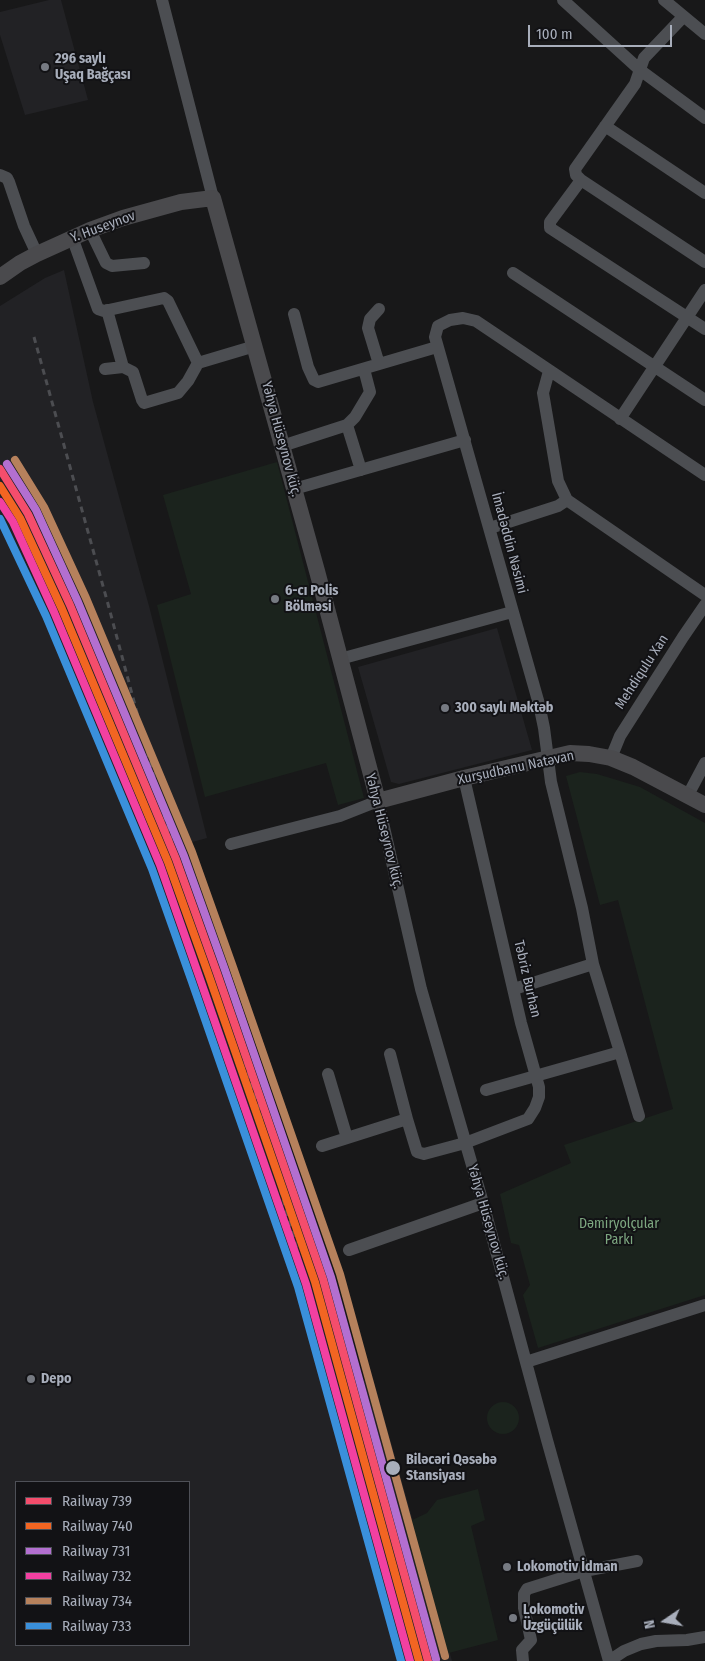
<!DOCTYPE html>
<html>
<head>
<meta charset="utf-8">
<style>
	body { margin:0 }
	#map { position:relative; width:705px; height:1661px; overflow:hidden; background:#181819; font-family:"Fira Sans Condensed",sans-serif }
	canvas { display:block }
	.legend { position:absolute; left:15px; top:1481px; width:175px; height:165px; box-sizing:border-box; background:#121215; border:1px solid #4e5057; margin:0; padding:6px 9px; list-style:none; font-size:15px; color:#a8aebb }
	.legend li { display:flex; align-items:center; gap:10px; height:25px }
	.legend b { width:25px; border:1px solid #4e5057 }
	.north { position:absolute; left:640px; top:1596px; width:50px; height:50px; -webkit-text-stroke:4px #121215; paint-order:stroke; rotate:258deg; font-size:14px; font-weight:700; line-height:20px; text-align:center; color:#a8aebb }
	.north::after { content:''; display:block; margin:auto; width:18px; height:22px; background:#a8aebb; clip-path:polygon(50% 0,100% 100%,50% 72%,0 100%) }
	.scale { position:absolute; left:528px; top:25px; width:144px; height:22px; box-sizing:border-box; border:2px solid #a8aebb; border-top:0; padding-left:6px; font-size:15px; line-height:18px; white-space:nowrap; color:#a8aebb; -webkit-text-stroke:4px #121215; paint-order:stroke }
</style>
</head>
<body>
<div id="map">
<canvas width="705" height="1661"></canvas>
<ul class="legend">
<li><b style="height:6px;background:#f44d6c"></b>Railway 739</li>
<li><b style="height:6px;background:#f26522"></b>Railway 740</li>
<li><b style="height:6px;background:#b36fd0"></b>Railway 731</li>
<li><b style="height:6px;background:#f240a1"></b>Railway 732</li>
<li><b style="height:6px;background:#b6815c"></b>Railway 734</li>
<li><b style="height:6px;background:#3a90db"></b>Railway 733</li>
</ul>
<div class="north">N</div>
<div class="scale">100 m</div>
</div>
<script>
const ctx = document.querySelector('canvas').getContext('2d');
ctx.lineJoin = 'round';
function paint(path, color) {
  ctx.fillStyle = color;
  ctx.fill(path, 'evenodd');
}
function toPath(rows) {
  const path = new Path2D();
  for (const r of rows) {
    if (r.length === 3) {
      path.moveTo(r[0] + r[2], r[1]);
      path.arc(r[0], r[1], r[2], 0, 2 * Math.PI);
      continue;
    }
    path.moveTo(r[0], r[1]);
    for (let i = 2; i < r.length; i += 2) path.lineTo(r[i], r[i + 1]);
  }
  return path;
}
function strokePath(path, color, width, dash) {
  ctx.strokeStyle = color;
  ctx.lineWidth = width;
  ctx.lineCap = dash ? 'butt' : 'round';
  ctx.setLineDash(dash || []);
  ctx.stroke(path);
}
function drawText(font, color, halo, rows, align = 'center') {
  ctx.font = font + ' "Fira Sans Condensed",sans-serif';
  ctx.lineWidth = 4;
  ctx.setLineDash([]);
  ctx.textBaseline = 'middle';
  ctx.strokeStyle = halo;
  ctx.fillStyle = color;
  for (const [text, x, y, turn = 0] of rows) {
    ctx.save();
    ctx.translate(x, y);
    ctx.rotate((+turn || 0) * Math.PI / 180);
    ctx.textAlign = isNaN(turn) ? turn : align;
    if (halo) ctx.strokeText(text, 0, 0);
    ctx.fillText(text, 0, 0);
    ctx.restore();
  }
}
paint(toPath([
	[49,0,61,0,88,100,25,115,0,35,0,12],
	[64,270,93,402,149,606,207,838,185,844,194,860,318,1242,358,1382,373,1378,452,1661,0,1661,0,306,45,278],
	[16,1482,189,1482,189,1645,16,1645],
	[497,628,532,750,399,784,391,782,358,667]
]), '#222225');
paint(toPath([
	[277,462,364,798,338,805,326,763,205,797,157,605,191,594,163,495],
	[580,772,597,774,640,787,705,823,705,1295,538,1348,523,1295,530,1285,519,1245,511,1243,500,1194,571,1163,564,1145,673,1109,618,900,600,905,566,776],
	[503,1418,16],
	[478,1489,485,1520,471,1526,498,1640,441,1655,404,1524,427,1513,437,1500]
]), '#1b231d');
strokePath(toPath([
	[162,0,213,198],
	[563,0,640,70,705,118],
	[664,0,705,34],
	[683,17,644,58,635,84,575,169,576,175,581,180,705,262],
	[605,126,705,193],
	[0,175,7,178,9,182,24,226,37,254],
	[581,180,550,222,550,228,705,329],
	[90,230,106,263,112,266,144,263],
	[72,237,98,309,104,311,164,298,168,301,198,363,255,346],
	[513,273,705,400],
	[107,310,123,367],
	[294,314,308,367,314,380,318,382,437,347],
	[379,364,368,328,370,319,379,309],
	[105,369,123,367,133,372,142,400,144,403,178,393,188,381,198,363],
	[549,371,543,393,558,481,567,500,705,595],
	[620,419,705,290],
	[347,425,361,470],
	[282,446,347,425,355,417,370,392,364,369],
	[294,489,465,440],
	[490,528,558,506,567,500],
	[340,659,512,612],
	[611,758,620,736,683,637,705,605],
	[688,795,705,763],
	[231,844,340,816,378,801,421,989,483,1203,547,1440,609,1661],
	[514,989,593,964],
	[620,1052,639,1116],
	[390,1054,407,1119],
	[328,1074,347,1138],
	[486,1090,620,1052,593,964,582,908,551,782,544,728,539,704,435,337,438,326,450,320,463,318,476,321,705,475],
	[322,1146,407,1119,417,1152,424,1154,465,1143,528,1119,535,1108,539,1097,539,1087,521,1023,464,778],
	[349,1250,483,1203],
	[526,1362,705,1305],
	[523,1661,522,1650,531,1640,524,1608,524,1594,527,1589,584,1571,637,1561],
	[609,1661,624,1651,641,1644,656,1641,687,1640,705,1637]
]), '#4c4e52', 12);
strokePath(toPath([
	[0,277,20,263,37,254,90,230,123,218,181,202,213,198,317,571,378,801,464,778,570,753,589,754,611,758,633,767,705,805]
]), '#4a4a4d', 16);
strokePath(toPath([
	[34,337,108,604,176,859],
	[229,1009,249,1075,410,1661]
]), '#4c4d51', 3, [6, 5]);
strokePath(toPath([
	[0,469,28,514,70,605,176,859,217,973,323,1279,428,1661]
]), '#f44d6c', 8);
strokePath(toPath([
	[0,486,20,518,62,609,168,862,209,976,315,1282,419,1661]
]), '#f26522', 8);
strokePath(toPath([
	[7,464,36,510,78,602,184,856,225,970,331,1277,436,1659]
]), '#b36fd0', 8);
strokePath(toPath([
	[0,502,13,522,54,612,160,865,200,979,306,1284,410,1661]
]), '#f240a1', 8);
strokePath(toPath([
	[15,460,44,507,86,598,192,852,233,967,340,1274,445,1656]
]), '#b6815c', 8);
strokePath(toPath([
	[0,519,46,616,152,869,192,982,298,1287,401,1661]
]), '#3a90db', 8);
for (const [x, y, r, color] of [
	[45,67,5,"#767a82"],
	[275,599,5,"#767a82"],
	[445,708,5,"#767a82"],
	[31,1379,5,"#767a82"],
	[393,1468,8,"#a8aebb"],
	[507,1567,5,"#767a82"],
	[513,1618,5,"#767a82"]
]) {
  const dot = new Path2D();
  dot.arc(x, y, r, 0, 2 * Math.PI);
  ctx.fillStyle = color;
  ctx.fill(dot);
  strokePath(dot, '#121215', 2);
}
drawText('bold 14px', '#a8aebb', '#121215', [
	["296 saylı",55,59],
	["Uşaq Bağçası",55,75],
	["6-cı Polis",285,591],
	["Bölməsi",285,607],
	["300 saylı Məktəb",455,708],
	["Depo",41,1379],
	["Lokomotiv İdman",517,1567],
	["Lokomotiv",523,1610],
	["Üzgüçülük",523,1626]
], 'left');
drawText('14px', '#a8aebb', '#121215', [
	["Y. Huseynov",103,227,-20],
	["Yəhya Hüseynov küç.",281,439,75],
	["İmadəddin Nəsimi",509,543,75],
	["Mehdiqulu Xan",642,672,-57],
	["Xurşudbanu Natəvan",516,768,-12],
	["Yəhya Hüseynov küç.",384,831,76],
	["Təbriz Burhan",527,979,77],
	["Yəhya Hüseynov küç.",488,1222,74]
]);
drawText('14px', '#7da780', '#121215', [
	["Dəmiryolçular",619,1224],
	["Parkı",619,1240]
]);
drawText('bold 14px', '#a8aebb', '#121215', [
	["Biləcəri Qəsəbə",406,1460],
	["Stansiyası",406,1476]
], 'left');
</script>
</body>
</html>
